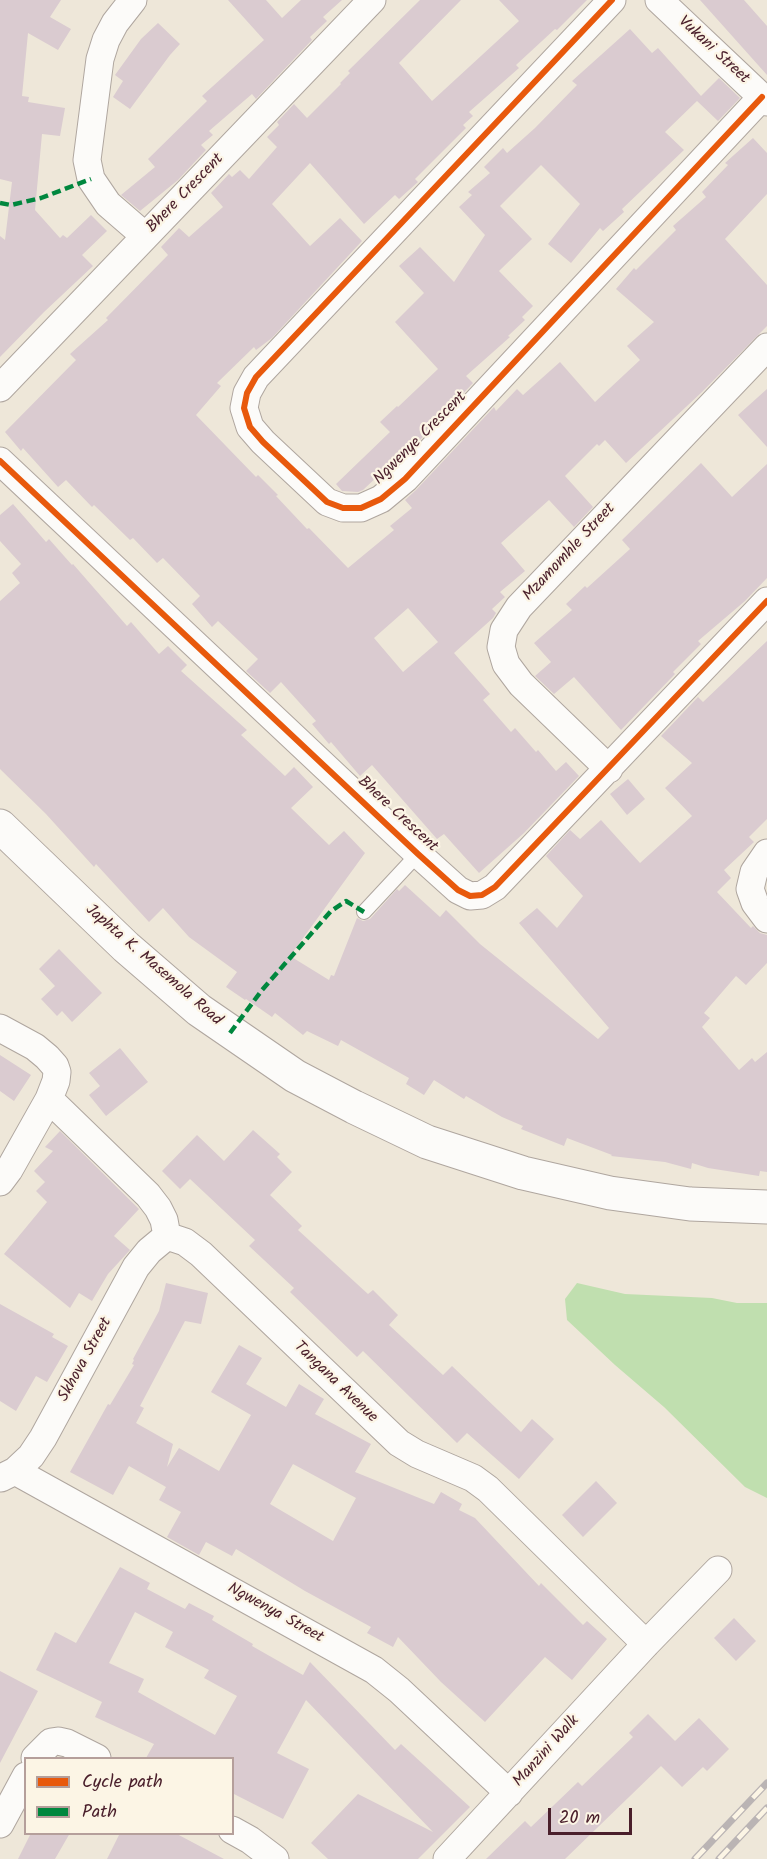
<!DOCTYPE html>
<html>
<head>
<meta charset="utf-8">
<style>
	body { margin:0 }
	#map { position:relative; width:767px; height:1859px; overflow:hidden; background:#eee7d9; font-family:Kalam,sans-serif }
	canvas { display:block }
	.legend { position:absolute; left:24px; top:1757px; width:210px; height:78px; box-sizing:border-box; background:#fcf5e5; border:2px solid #b59f9b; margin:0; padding:8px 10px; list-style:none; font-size:18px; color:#4a1f2b }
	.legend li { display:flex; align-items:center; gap:12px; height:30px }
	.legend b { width:30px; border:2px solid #b59f9b }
	.scale { position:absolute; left:548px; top:1808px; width:84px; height:27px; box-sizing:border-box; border:3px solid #4a1f2b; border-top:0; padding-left:8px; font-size:18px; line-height:21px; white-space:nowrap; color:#4a1f2b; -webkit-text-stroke:4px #fcf5e5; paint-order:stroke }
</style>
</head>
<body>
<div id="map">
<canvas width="767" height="1859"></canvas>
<ul class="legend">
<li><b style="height:8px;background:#e8590c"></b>Cycle path</li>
<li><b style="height:8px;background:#00873e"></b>Path</li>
</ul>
<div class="scale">20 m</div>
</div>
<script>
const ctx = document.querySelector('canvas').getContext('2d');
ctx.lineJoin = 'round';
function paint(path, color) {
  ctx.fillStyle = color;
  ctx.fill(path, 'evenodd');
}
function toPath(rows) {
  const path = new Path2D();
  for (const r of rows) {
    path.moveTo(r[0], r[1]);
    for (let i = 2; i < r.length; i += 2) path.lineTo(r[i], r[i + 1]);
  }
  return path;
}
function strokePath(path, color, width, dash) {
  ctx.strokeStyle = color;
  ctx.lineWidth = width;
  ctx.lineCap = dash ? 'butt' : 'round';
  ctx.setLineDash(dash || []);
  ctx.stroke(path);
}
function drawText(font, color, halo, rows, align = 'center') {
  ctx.font = font + ' Kalam,sans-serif';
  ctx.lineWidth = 4.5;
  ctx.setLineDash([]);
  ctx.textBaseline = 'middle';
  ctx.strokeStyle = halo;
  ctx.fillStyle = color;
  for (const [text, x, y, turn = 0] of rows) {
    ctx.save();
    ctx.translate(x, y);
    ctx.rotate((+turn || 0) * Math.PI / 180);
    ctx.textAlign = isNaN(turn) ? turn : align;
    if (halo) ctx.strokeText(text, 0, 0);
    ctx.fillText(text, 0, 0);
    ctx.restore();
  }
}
paint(toPath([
	[577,1283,625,1294,712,1298,737,1303,767,1303,767,1498,745,1487,664,1407,615,1365,567,1320,565,1299]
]), '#c0dfaf');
paint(toPath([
	[0,0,61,0,50,17,71,29,58,50,28,33,22,96,29,97,28,102,65,108,60,136,42,134,35,210,60,238,63,235,67,238,91,215,107,231,82,255,93,266,44,312,0,357,0,236,5,240,12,182,0,179],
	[228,0,266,0,282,18,301,0,342,0,323,17,327,21,310,37,312,40,256,99,252,94,209,131,213,135,201,145,206,150,178,180,140,211,121,195,155,167,148,159,207,101,202,96,264,40],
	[420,0,461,0,399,63,432,101,519,21,499,0,587,0,557,30,555,29,516,65,519,68,469,112,473,116,463,125,466,128,415,179,418,182,399,199,395,195,364,224,310,163,272,204,310,246,340,218,362,241,272,338,256,350,254,347,217,383,221,386,196,415,256,477,258,475,278,495,276,496,307,529,309,528,348,568,394,530,390,526,412,508,405,500,416,490,494,407,496,411,517,389,523,395,560,362,595,402,640,360,627,346,654,322,616,289,634,268,636,270,676,230,673,226,706,197,702,192,728,165,725,163,753,138,767,153,767,194,725,239,767,285,767,326,702,392,626,463,605,440,599,446,597,444,565,476,593,507,574,527,549,500,501,543,525,571,500,592,505,597,492,609,496,613,493,618,454,653,490,694,483,700,511,732,515,728,536,752,538,750,556,771,566,762,579,776,524,833,479,873,444,834,437,839,372,765,360,776,331,742,329,744,312,724,316,721,281,682,270,693,246,671,258,659,218,621,212,627,192,604,200,596,163,558,157,563,133,538,130,540,94,505,92,507,66,480,58,487,23,448,21,451,5,432,76,360,70,354,108,320,106,318,168,255,161,247,179,228,189,237,223,207,211,193,229,174,232,177,240,170,249,179,277,147,267,137,279,125,277,122,294,104,307,118,341,84,340,83,350,73,348,71],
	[408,608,438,642,403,672,374,638],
	[700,0,744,0,767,26,767,75],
	[158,23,180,44,170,55,130,109,113,97,123,81,115,75,141,39],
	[630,29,652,53,658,48,701,96,719,78,740,98,718,121,697,101,665,132,684,150,622,209,624,212,603,231,600,228,571,263,548,244,580,204,541,165,500,206,532,239,499,271,533,306,522,317,525,320,508,336,510,337,466,376,473,383,394,468,383,477,380,474,363,490,358,492,342,491,336,484,390,432,380,422,397,406,398,407,438,369,395,322,424,293,399,266,420,247,454,282,485,235,459,207,472,195,468,192,490,173,484,167,503,148,507,153,535,128,577,85,572,81],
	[767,389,767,447,738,415],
	[701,463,732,497,767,464,767,578,745,601,698,641,701,644,673,672,675,674,621,730,574,677,554,694,535,676,551,662,534,643,572,610,566,604,585,586,587,588,630,549,622,540],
	[13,504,46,542,49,539,72,565,73,564,127,626,131,622,159,654,168,646,187,665,181,671,247,730,241,735,285,776,294,767,313,787,291,808,329,845,344,831,365,853,290,956,329,980,331,975,334,976,357,918,363,921,370,919,397,889,399,891,405,885,440,917,446,910,480,944,598,1039,609,1028,519,923,537,908,557,928,583,896,546,856,570,830,580,839,601,820,640,863,692,816,665,788,692,763,661,736,698,697,703,702,767,641,767,819,749,837,754,842,724,870,731,878,717,892,751,928,753,926,760,933,767,935,767,963,746,985,736,976,704,1013,710,1018,702,1027,739,1070,752,1058,755,1062,767,1052,767,1172,760,1171,759,1176,708,1168,692,1163,691,1169,665,1162,611,1156,612,1155,567,1138,564,1146,521,1129,523,1126,502,1117,466,1096,464,1099,434,1080,424,1095,406,1084,409,1078,341,1040,338,1046,307,1031,303,1035,275,1013,272,1017,246,999,245,1000,226,987,237,972,189,937,163,908,149,922,96,864,94,867,46,814,0,769,0,601,20,583,12,573,21,564,0,541,0,515],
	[628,779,645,799,627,815,610,794],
	[59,949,102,993,72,1022,62,1011,57,1016,41,999,55,986,39,969],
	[120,1048,148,1082,106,1116,89,1095,100,1086,89,1073],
	[0,1055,31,1075,14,1101,0,1091],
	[253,1130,280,1154,277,1157,292,1172,270,1195,302,1226,298,1230,368,1294,373,1290,398,1315,389,1325,443,1375,452,1366,521,1432,532,1419,554,1439,519,1479,467,1433,457,1443,363,1351,357,1357,290,1292,294,1288,249,1246,255,1240,190,1179,180,1189,162,1171,197,1135,224,1161],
	[60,1131,139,1209,114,1236,130,1250,108,1274,92,1301,79,1293,70,1308,4,1254,47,1202,36,1191,45,1182,34,1171,53,1151,45,1147],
	[166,1283,208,1293,201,1324,185,1321,140,1406,144,1408,136,1423,173,1444,167,1467,179,1448,219,1471,251,1415,211,1392,239,1345,262,1358,246,1384,286,1407,299,1384,324,1399,315,1414,371,1444,355,1472,434,1504,441,1492,462,1504,459,1510,475,1518,539,1586,541,1583,583,1625,587,1621,607,1639,572,1680,545,1657,485,1722,441,1682,398,1637,393,1647,367,1633,371,1627,305,1591,236,1549,232,1556,206,1542,199,1555,167,1537,181,1512,159,1500,166,1487,129,1466,113,1495,70,1472,108,1404,110,1405,134,1365,132,1364,134,1360,133,1359,159,1311],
	[293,1464,356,1498,333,1541,270,1504],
	[0,1304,54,1334,52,1337,68,1346,47,1382,36,1376,16,1411,0,1401],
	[596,1481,617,1503,583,1537,562,1515],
	[120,1567,150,1583,147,1589,185,1609,189,1603,214,1616,212,1620,253,1644,252,1646,303,1675,310,1662,395,1750,401,1744,470,1807,418,1859,328,1859,311,1843,358,1794,433,1832,306,1700,277,1753,309,1769,283,1819,232,1793,232,1758,146,1758,154,1744,95,1717,102,1702,36,1670,55,1632,76,1643],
	[135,1612,173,1632,165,1647,209,1670,204,1678,237,1696,215,1735,138,1692,144,1679,109,1663],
	[734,1618,756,1641,736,1661,714,1638],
	[0,1671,38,1691,0,1763],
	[648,1714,675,1741,699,1718,729,1749,707,1771,703,1767,682,1787,661,1766,565,1859,486,1859,525,1821,531,1827,578,1782,582,1786,633,1737,629,1733],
	[31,1833,70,1833,55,1859,18,1859],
	[120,1833,175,1833,224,1859,107,1859]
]), '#dacbd0');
const service = toPath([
	[364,912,418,854]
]);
const minor = toPath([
	[133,0,115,23,106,40,100,59,87,160,91,179,108,204,145,236],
	[612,0,256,377,247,393,244,408,250,427,263,442,327,502,343,508,361,508,381,499,405,479,762,97],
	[659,0,767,102],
	[0,388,372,0],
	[0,461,418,854,458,890,470,896,482,895,495,887,767,601],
	[609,769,521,684,506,664,501,647,504,630,519,607,767,347],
	[767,853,754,872,750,889,755,903,767,919],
	[0,1028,35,1047,47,1057,55,1066,57,1072,56,1081,49,1099,9,1170,0,1182],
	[49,1099,148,1195,158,1208,164,1220,167,1236],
	[167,1236,185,1242,201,1254,399,1443,417,1454,473,1478,488,1489,646,1644],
	[15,1471,374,1670,399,1690,509,1793],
	[1,1478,15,1471,31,1456,43,1438,136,1267,149,1251,167,1236],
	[35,1758,51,1742,58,1741,67,1743,97,1758],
	[0,1824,26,1776],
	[232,1830,250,1840,275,1859],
	[447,1859,646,1644,718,1570]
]);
const secondary = toPath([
	[0,826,126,947,199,1010,295,1076,354,1107,427,1142,523,1173,610,1193,690,1204,767,1207]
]);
strokePath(service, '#afa69f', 16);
strokePath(minor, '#afa69f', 29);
strokePath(secondary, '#afa69f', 35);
strokePath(service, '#fcfbf9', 14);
strokePath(minor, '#fcfbf9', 27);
strokePath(secondary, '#fcfbf9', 33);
const rail = toPath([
	[695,1859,767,1783],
	[719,1859,767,1808]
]);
strokePath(rail, '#bab4b4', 7);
strokePath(rail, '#fcf5e5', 4.5, [14]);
strokePath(toPath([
	[0,203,11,205,41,198,91,179],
	[230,1033,262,990,331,911,346,901,364,912]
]), '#00873e', 4.5, [9, 4.5]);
strokePath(toPath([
	[612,0,256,377,247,393,244,408,250,427,263,442,327,502,343,508,361,508,381,499,405,479,762,97],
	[0,461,418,854,458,890,470,896,482,895,495,887,767,601]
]), '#e8590c', 6);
drawText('16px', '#4a1f2b', '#fcf5e5', [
	["Vukani Street",713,51,43],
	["Bhere Crescent",186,194,-46],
	["Ngwenye Crescent",421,439,-45],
	["Mzamomhle Street",570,553,-47],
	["Bhere Crescent",397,815,43],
	["Japhta K. Masemola Road",153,966,41],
	["Skhova Street",86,1360,-61],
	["Tangana Avenue",335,1383,44],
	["Ngwenya Street",275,1614,29],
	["Manzini Walk",547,1752,-48]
]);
</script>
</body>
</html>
